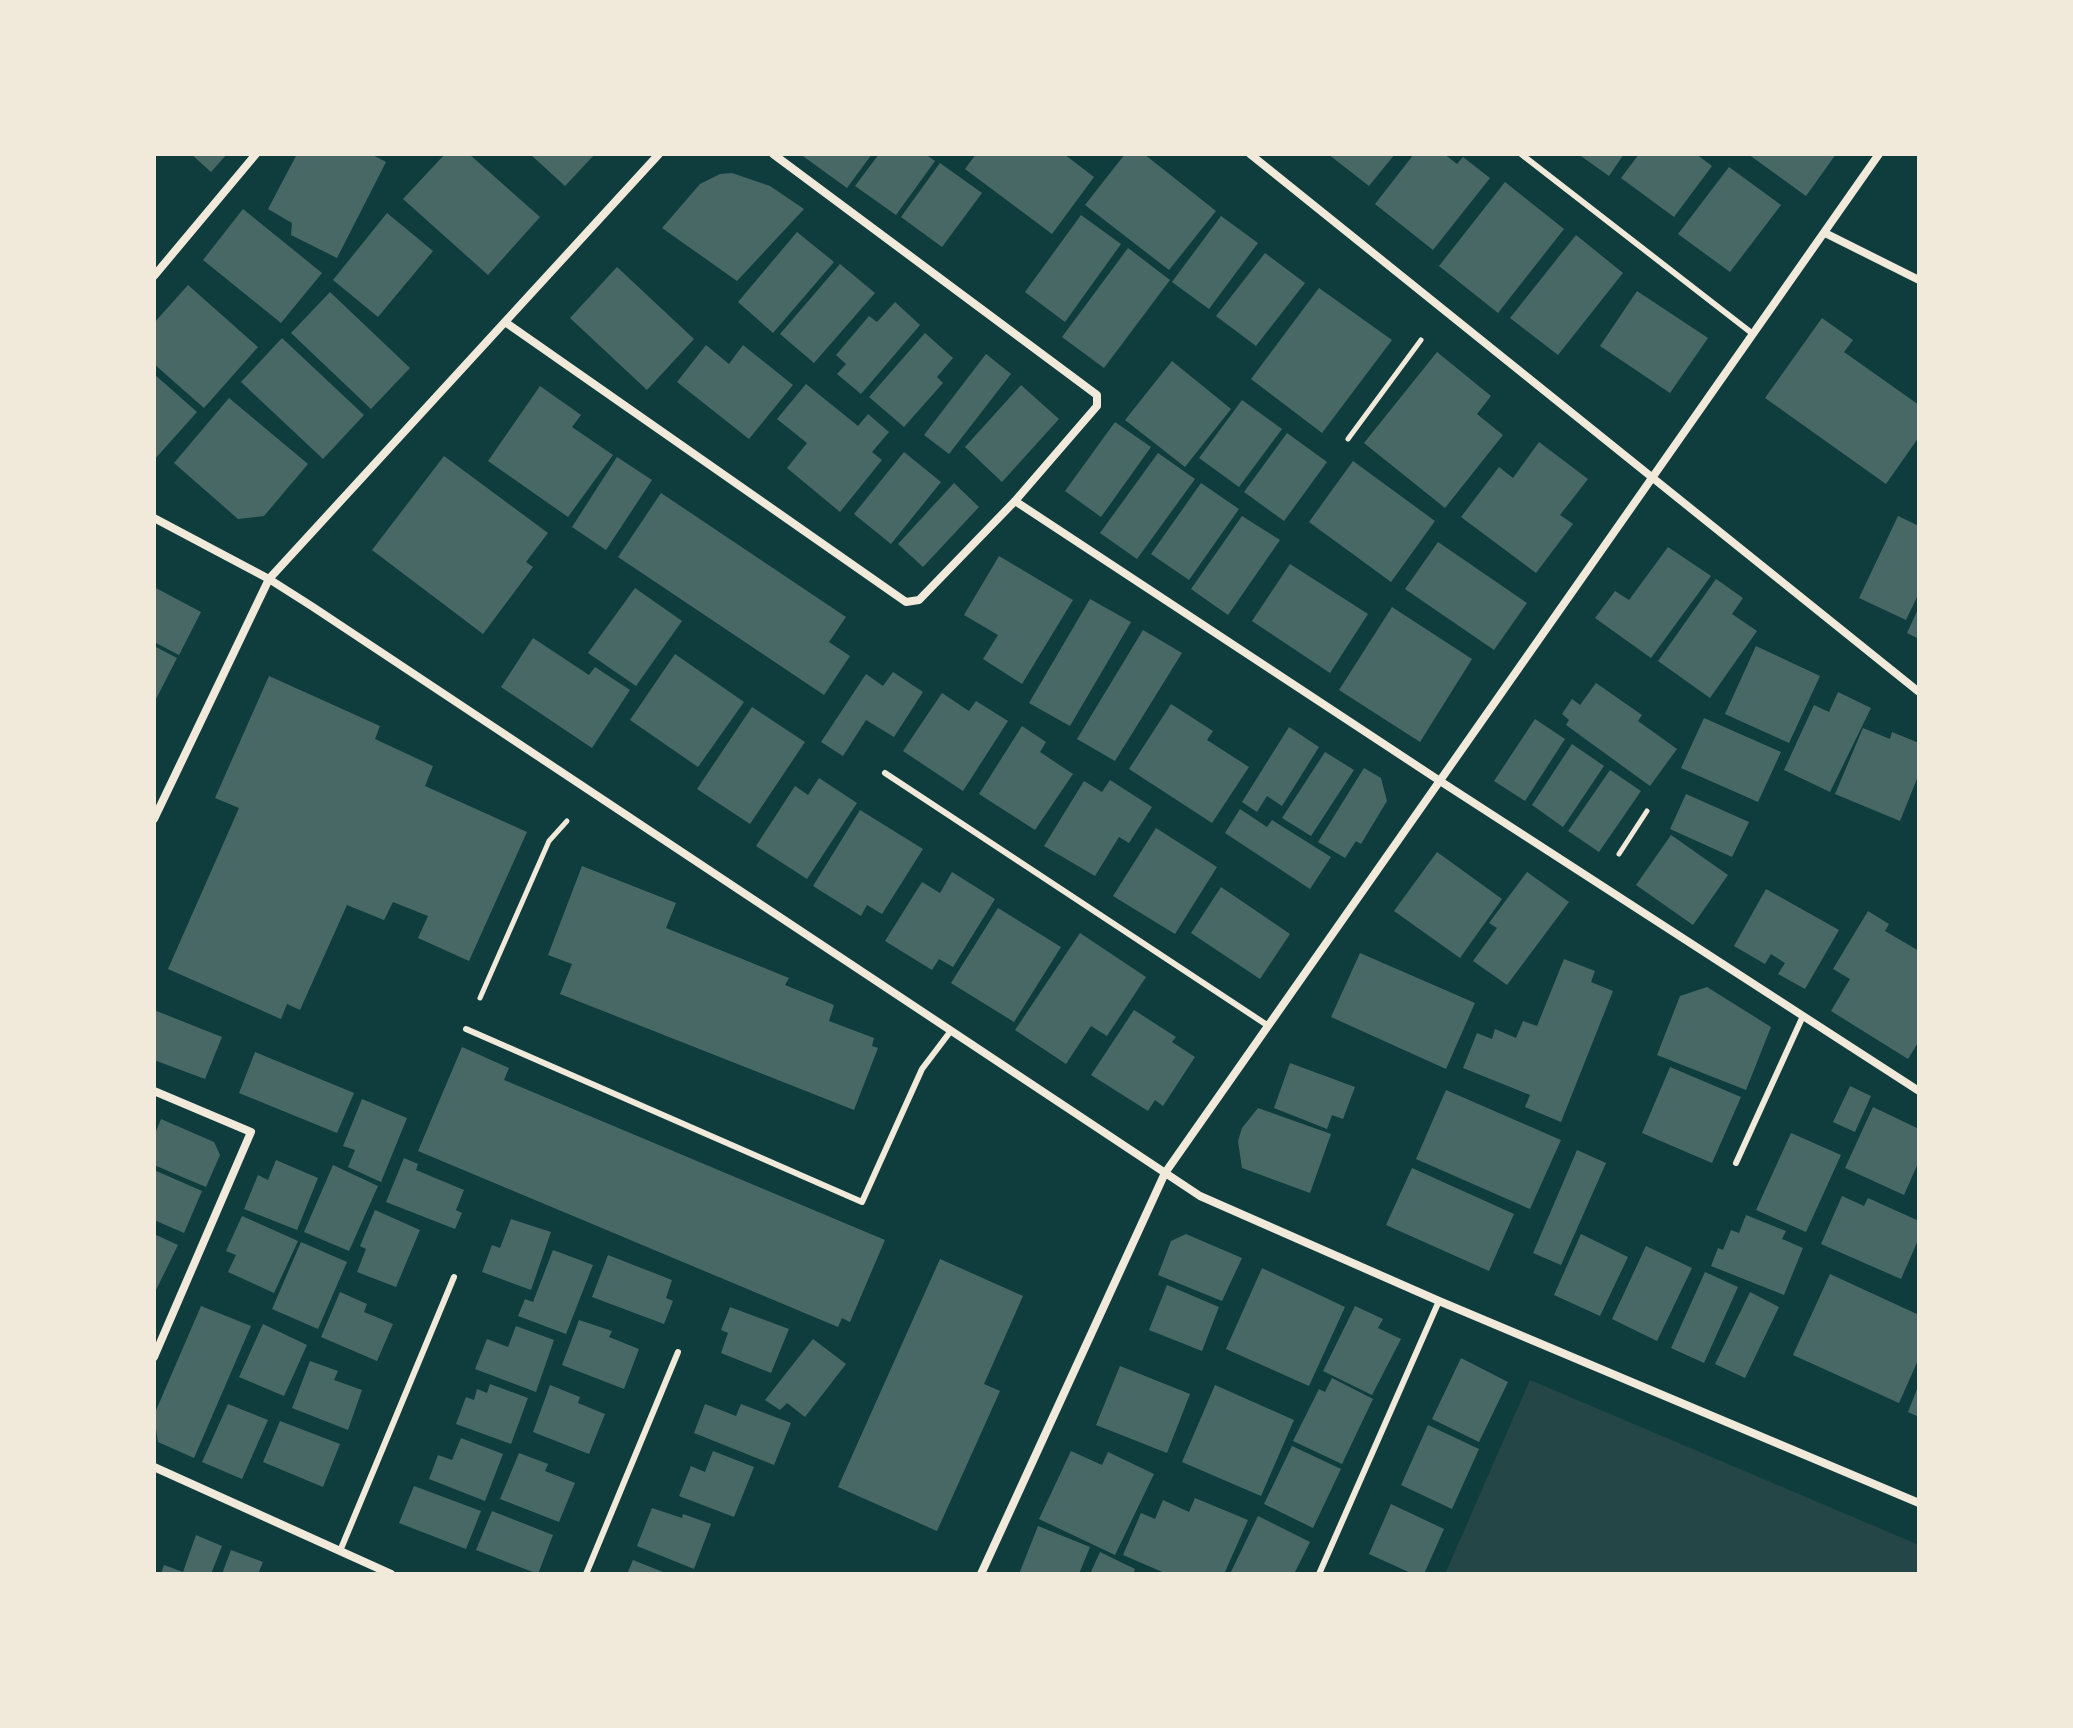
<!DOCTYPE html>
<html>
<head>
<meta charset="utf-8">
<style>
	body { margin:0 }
	#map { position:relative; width:2073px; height:1728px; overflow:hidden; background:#0f3d3e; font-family:Commissioner,sans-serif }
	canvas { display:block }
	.frame { position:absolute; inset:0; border:156px solid #f1e9da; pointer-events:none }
</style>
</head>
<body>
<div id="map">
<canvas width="2073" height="1728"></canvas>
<div class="frame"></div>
</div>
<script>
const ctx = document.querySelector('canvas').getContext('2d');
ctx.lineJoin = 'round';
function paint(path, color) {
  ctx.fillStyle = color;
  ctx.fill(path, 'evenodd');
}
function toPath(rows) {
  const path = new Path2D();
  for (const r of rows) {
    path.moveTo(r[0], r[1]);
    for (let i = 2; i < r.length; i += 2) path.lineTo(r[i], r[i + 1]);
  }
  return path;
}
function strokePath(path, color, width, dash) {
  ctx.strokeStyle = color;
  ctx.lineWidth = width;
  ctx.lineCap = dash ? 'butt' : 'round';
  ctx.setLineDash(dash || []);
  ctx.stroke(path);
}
paint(toPath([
	[1530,1380,1919,1545,1919,1574,1445,1574]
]), '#244646');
paint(toPath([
	[191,154,227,154,211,172],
	[297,154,371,154,386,162,337,258,291,235,292,223,268,209],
	[445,154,469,154,540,217,488,275,403,199],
	[530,154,595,154,565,186],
	[800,154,872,154,847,188],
	[879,154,925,154,935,161,896,215,855,186],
	[976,154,1064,154,1094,177,1052,234,965,169],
	[1125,154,1144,154,1216,211,1169,270,1085,205],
	[1328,154,1395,154,1369,186],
	[1414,154,1444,154,1457,164,1463,157,1490,178,1433,250,1375,204],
	[1578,154,1624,154,1609,176],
	[1639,154,1696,154,1712,166,1674,217,1621,178],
	[1748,154,1836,154,1806,196],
	[940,163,982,193,942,247,901,217],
	[1729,167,1781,205,1730,272,1678,234],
	[732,173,770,186,804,209,737,281,662,228,700,184,720,174],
	[1505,182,1564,229,1498,313,1439,266],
	[243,209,322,273,281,323,203,260],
	[387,213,433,251,378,317,333,280],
	[1081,215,1121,244,1065,322,1025,292],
	[1221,216,1258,243,1209,309,1172,282],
	[797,232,834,262,773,333,738,302],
	[1576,235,1623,273,1558,355,1510,318],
	[1128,248,1170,280,1104,368,1062,337],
	[1265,253,1305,283,1256,346,1216,316],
	[840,264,875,293,814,363,780,334],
	[617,267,694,339,647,390,570,318],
	[188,285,258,347,204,408,154,364,154,323],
	[1319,288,1392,340,1322,433,1251,379],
	[1637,291,1708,338,1670,393,1600,346],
	[330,292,410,368,371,409,291,333],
	[895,302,920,325,861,394,837,374,846,364,836,355,869,316,877,322],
	[1822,318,1853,340,1844,352,1919,405,1919,437,1886,484,1765,398],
	[925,333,953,358,937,377,943,383,904,427,869,397],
	[282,338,364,415,323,459,241,382],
	[706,345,729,364,743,345,793,385,749,439,677,382],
	[1437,352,1491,396,1477,414,1503,435,1445,508,1364,443],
	[986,354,1011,374,949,454,924,435],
	[1172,361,1231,409,1185,467,1125,420],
	[154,374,197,412,154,460],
	[806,384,858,426,868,414,889,432,872,452,882,460,840,512,787,468,807,443,777,419],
	[1021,385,1059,419,1002,482,965,447],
	[540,386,581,415,572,427,613,455,568,517,488,461],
	[229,398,308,464,264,516,238,519,174,463],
	[1242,400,1282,429,1239,487,1199,458],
	[1115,422,1151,447,1101,517,1065,491],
	[1287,433,1327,462,1284,521,1244,492],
	[1539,442,1588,479,1560,515,1573,524,1536,573,1461,517,1499,467,1513,478],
	[904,452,941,482,891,544,854,514],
	[1158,453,1195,479,1137,559,1100,533],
	[444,456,548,533,526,562,533,567,483,634,372,550],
	[617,457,652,480,606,550,572,527],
	[1353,461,1435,521,1391,582,1309,522],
	[954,483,979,507,923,567,898,544],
	[1201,483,1239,509,1189,580,1151,554],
	[661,493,846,617,829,642,850,656,824,695,618,557],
	[1242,516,1280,540,1228,615,1191,589],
	[1898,516,1919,526,1919,593,1906,620,1859,598],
	[1438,542,1527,603,1494,650,1405,589],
	[1668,547,1711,576,1651,658,1595,618,1615,591,1629,600],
	[999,556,1073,600,1022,684,983,659,998,635,964,615],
	[1290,564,1368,614,1330,673,1252,621],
	[1716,579,1743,598,1732,614,1757,631,1710,698,1658,661],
	[154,587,201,612,179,655,154,642],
	[635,588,682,621,636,686,588,653],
	[1090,599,1131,622,1070,726,1029,703],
	[1392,607,1472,659,1420,742,1339,690],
	[1919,607,1919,639,1907,633],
	[1143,630,1182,653,1115,761,1077,739],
	[533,638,589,675,595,667,630,690,592,748,501,687],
	[154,646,177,658,154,703],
	[1756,646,1820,676,1789,743,1725,714],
	[675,654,744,702,698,767,630,720],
	[893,672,923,692,894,737,866,720,843,756,821,742,866,674,883,686],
	[269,676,380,726,375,739,433,766,425,786,527,832,469,961,418,938,428,916,393,902,384,920,347,905,300,1010,287,1004,281,1019,168,969,239,808,215,798],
	[1596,683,1642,715,1638,721,1677,749,1650,786,1566,725,1569,720,1562,714,1572,699,1580,705],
	[1838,692,1871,708,1830,792,1784,770,1814,705,1829,712],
	[942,693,969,711,976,701,1008,721,963,791,903,751],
	[1171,704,1213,731,1207,740,1249,767,1212,823,1129,769],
	[752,707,805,742,750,824,697,789],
	[1704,718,1781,752,1758,802,1681,768],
	[1535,719,1565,739,1525,801,1494,781],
	[1022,726,1046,742,1040,752,1073,774,1035,830,979,794],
	[1289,727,1319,747,1282,806,1267,796,1257,812,1242,802],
	[1863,728,1890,739,1892,732,1919,743,1919,774,1900,821,1835,794],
	[1572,744,1604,766,1563,827,1532,805],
	[1325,752,1354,770,1311,836,1282,818],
	[1364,768,1381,778,1387,801,1361,844,1356,841,1345,858,1318,842],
	[1610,770,1641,791,1599,852,1568,831],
	[819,778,857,803,807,879,756,846,795,786,808,795],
	[1110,780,1152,807,1129,843,1119,837,1095,876,1044,846,1084,781,1102,792],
	[1686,794,1749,822,1732,857,1670,829],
	[1240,809,1267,827,1272,820,1331,857,1310,889,1225,833],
	[860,810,923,849,882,914,867,905,861,916,813,886],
	[1156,828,1217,867,1175,934,1113,896],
	[1671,835,1728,875,1693,925,1636,885],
	[1437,852,1502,899,1460,958,1394,911],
	[582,866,676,903,666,928,789,978,785,985,834,1005,829,1021,874,1038,872,1046,878,1048,854,1110,560,994,572,964,548,955],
	[952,872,995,899,953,967,939,959,932,970,885,941,922,882,940,893],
	[1527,872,1569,902,1507,985,1473,961,1497,928,1489,923],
	[1221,887,1290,934,1260,979,1191,933],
	[1766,889,1839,930,1805,989,1778,974,1785,963,1771,954,1765,964,1734,946],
	[998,908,1061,947,1014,1022,951,983],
	[1868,911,1889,924,1885,931,1919,951,1919,1041,1908,1059,1831,1011,1850,979,1833,969],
	[1080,933,1146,977,1107,1036,1091,1026,1066,1064,1015,1030],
	[1360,953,1475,1003,1446,1069,1331,1017],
	[1564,959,1595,971,1591,982,1613,991,1561,1122,1525,1107,1530,1095,1463,1068,1477,1033,1492,1039,1495,1029,1516,1038,1523,1021,1537,1026],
	[1707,987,1771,1027,1746,1090,1657,1055,1680,996],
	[154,1010,222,1037,205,1079,154,1060],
	[1134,1010,1176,1037,1172,1042,1195,1057,1163,1106,1155,1100,1148,1111,1091,1075],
	[462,1047,509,1068,504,1080,885,1240,850,1322,842,1318,838,1327,418,1151],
	[255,1052,354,1093,337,1133,239,1093],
	[1290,1063,1355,1087,1343,1119,1332,1115,1327,1129,1274,1108],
	[1670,1067,1741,1097,1712,1163,1642,1133],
	[1850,1086,1871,1096,1855,1132,1833,1122],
	[1446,1090,1561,1140,1530,1209,1416,1159],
	[362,1099,407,1118,381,1182,348,1167,355,1150,343,1146],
	[1873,1107,1919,1129,1919,1161,1904,1195,1845,1168],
	[1258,1108,1331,1134,1310,1193,1242,1168,1238,1141,1242,1128],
	[161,1119,214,1142,220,1155,206,1187,154,1165,154,1136],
	[1791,1133,1841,1155,1806,1232,1756,1210],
	[1577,1150,1606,1163,1561,1265,1533,1253],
	[404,1158,418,1164,416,1170,464,1190,456,1210,462,1213,455,1229,386,1202],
	[276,1160,318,1178,297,1230,244,1209,258,1175,268,1180],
	[333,1165,378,1186,349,1251,304,1232],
	[1412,1168,1514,1214,1489,1271,1386,1225],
	[154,1170,202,1191,184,1233,154,1220],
	[1842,1196,1864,1206,1868,1198,1919,1221,1919,1238,1901,1279,1821,1244],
	[375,1210,420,1230,396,1287,357,1272,366,1249,360,1246],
	[1746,1215,1786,1231,1782,1239,1803,1248,1784,1295,1711,1266,1718,1248,1723,1250,1731,1230,1739,1233],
	[242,1216,298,1241,274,1293,228,1272,236,1255,226,1251],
	[511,1219,551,1232,531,1290,482,1272,492,1245,500,1248],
	[154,1234,178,1245,156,1290,154,1289],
	[1186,1234,1242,1258,1222,1301,1158,1275,1171,1241],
	[1581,1234,1628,1257,1600,1316,1554,1295],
	[301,1242,347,1262,318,1329,272,1309],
	[1646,1246,1692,1268,1657,1341,1612,1319],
	[553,1250,593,1265,566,1334,518,1316,525,1299,533,1302],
	[608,1255,672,1280,666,1298,673,1301,664,1324,592,1297],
	[940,1259,1023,1296,984,1384,1000,1391,937,1531,838,1487],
	[1262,1268,1345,1307,1309,1386,1226,1349],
	[1705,1272,1738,1287,1704,1363,1671,1348],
	[1830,1274,1919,1315,1919,1358,1899,1403,1793,1355],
	[1167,1285,1219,1307,1202,1351,1149,1330],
	[340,1292,367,1304,364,1312,393,1324,377,1361,321,1337],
	[1750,1292,1779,1307,1745,1378,1715,1364],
	[201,1306,251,1326,194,1458,158,1442,154,1415],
	[1355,1306,1383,1319,1378,1328,1401,1339,1372,1395,1323,1371],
	[730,1307,789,1329,771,1373,721,1353,728,1333,721,1330],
	[579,1320,612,1331,609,1337,639,1349,624,1389,562,1365],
	[263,1324,307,1345,284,1396,239,1377],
	[516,1326,554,1340,536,1392,475,1369,487,1339,508,1347],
	[813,1339,846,1364,805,1417,787,1403,780,1410,765,1400],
	[1461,1358,1508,1382,1479,1442,1432,1419],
	[310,1361,338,1371,334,1380,362,1390,348,1430,292,1408],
	[1120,1366,1190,1394,1167,1453,1096,1425],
	[1332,1378,1373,1399,1342,1464,1293,1441,1319,1389,1325,1392],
	[490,1384,528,1398,511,1444,456,1424,466,1397,474,1400,477,1389,487,1393],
	[1919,1384,1919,1417,1908,1412],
	[550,1385,580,1397,578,1403,605,1414,589,1454,533,1432],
	[1215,1385,1294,1420,1261,1496,1182,1462],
	[228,1404,268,1420,242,1479,202,1462],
	[705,1404,736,1416,741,1404,791,1423,774,1465,694,1433],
	[280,1421,340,1444,323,1487,263,1462],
	[1428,1425,1479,1449,1452,1509,1401,1485],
	[461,1438,503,1454,485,1501,429,1479,438,1455,452,1460],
	[1292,1446,1341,1469,1313,1528,1264,1504],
	[713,1451,754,1467,734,1517,679,1496,691,1466,705,1472],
	[1071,1451,1102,1465,1108,1452,1154,1474,1115,1555,1039,1519],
	[519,1453,548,1464,545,1471,575,1483,559,1522,500,1499],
	[414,1486,481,1511,466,1549,399,1523],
	[1195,1498,1248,1520,1224,1574,1167,1574,1123,1555,1141,1513,1155,1519,1163,1500,1189,1512],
	[1391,1504,1444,1529,1424,1574,1413,1574,1369,1554],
	[652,1508,682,1518,683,1514,711,1524,694,1569,637,1546],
	[492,1511,553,1535,538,1574,476,1550],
	[1258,1516,1310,1542,1294,1574,1230,1574],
	[1038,1526,1090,1547,1079,1574,1019,1574],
	[196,1535,222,1546,211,1574,161,1574,164,1565,183,1572],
	[231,1550,263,1562,258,1574,222,1574],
	[1100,1552,1135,1569,1133,1574,1090,1574],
	[633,1560,668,1574,627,1574]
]), '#486865');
strokePath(toPath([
	[1348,439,1421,340],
	[1619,854,1647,811],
	[480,998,549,841,567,821]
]), '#f1e9da', 5);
strokePath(toPath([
	[1521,154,1753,334],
	[885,773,1267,1025],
	[466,1029,862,1202,922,1069,950,1032],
	[1736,1163,1803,1016],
	[340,1551,454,1277],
	[586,1574,678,1352],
	[1319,1574,1439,1301]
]), '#f1e9da', 6);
strokePath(toPath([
	[1250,154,1919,692],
	[1825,233,1919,280],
	[154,276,256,154],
	[505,322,906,602,919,600,1015,501,1097,406,1097,395,773,154],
	[1015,501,1440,781,1919,1091],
	[154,518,269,579,313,607,1200,1196,1439,1301,1919,1503],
	[154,819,269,579,659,154],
	[154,1091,251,1132,154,1357],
	[154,1467,391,1574],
	[981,1574,1165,1173,1879,154]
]), '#f1e9da', 8);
</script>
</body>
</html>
